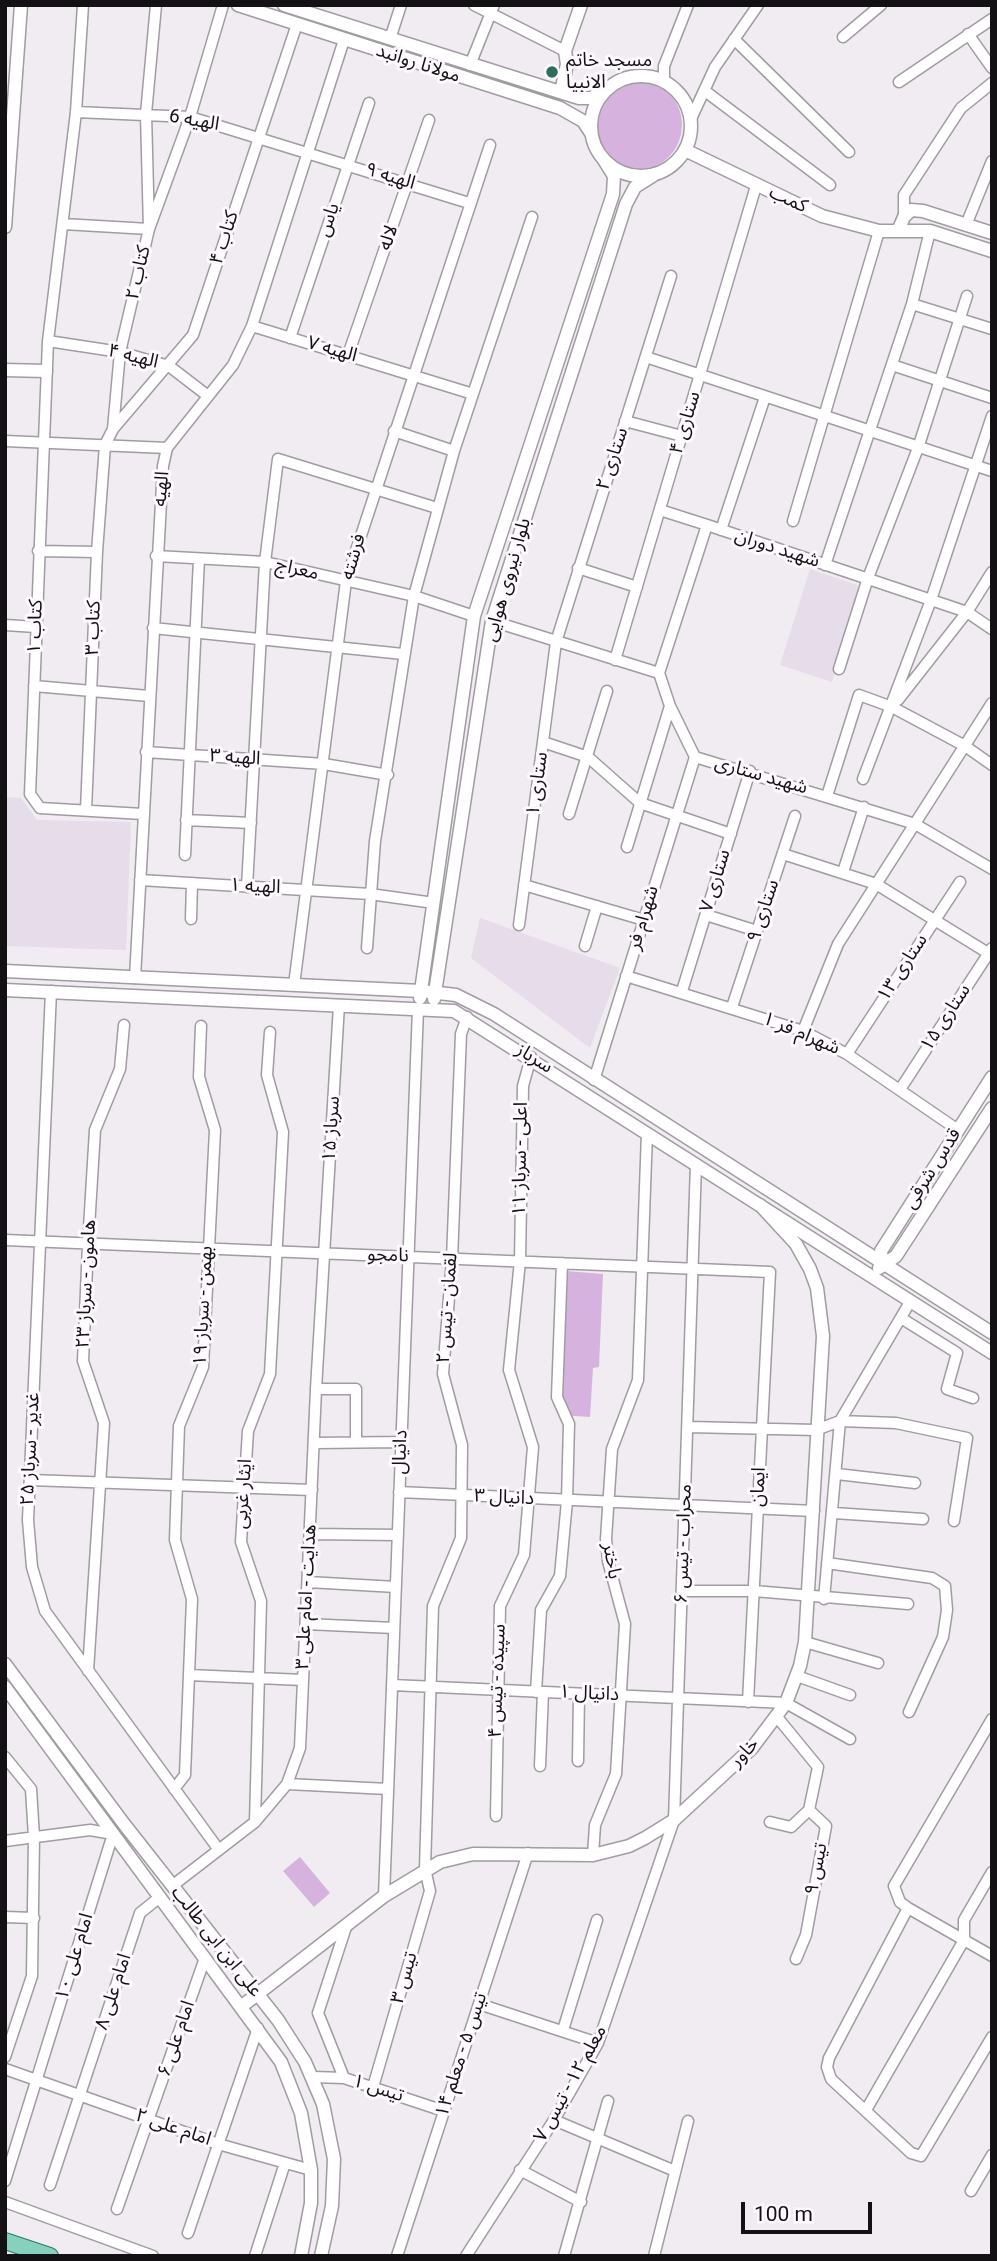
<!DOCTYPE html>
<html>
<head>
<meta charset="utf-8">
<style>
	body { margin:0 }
	#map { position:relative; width:997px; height:2261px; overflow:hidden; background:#f1ebf2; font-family:Roboto,sans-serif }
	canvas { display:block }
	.frame { position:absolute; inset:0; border:7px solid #131113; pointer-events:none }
	.scale { position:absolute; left:741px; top:2202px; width:131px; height:32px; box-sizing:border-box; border:4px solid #131113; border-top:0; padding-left:9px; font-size:21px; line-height:24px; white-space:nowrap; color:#131113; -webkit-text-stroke:5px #fdf9fe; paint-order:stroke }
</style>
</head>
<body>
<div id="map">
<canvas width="997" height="2261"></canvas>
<div class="frame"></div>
<div class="scale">100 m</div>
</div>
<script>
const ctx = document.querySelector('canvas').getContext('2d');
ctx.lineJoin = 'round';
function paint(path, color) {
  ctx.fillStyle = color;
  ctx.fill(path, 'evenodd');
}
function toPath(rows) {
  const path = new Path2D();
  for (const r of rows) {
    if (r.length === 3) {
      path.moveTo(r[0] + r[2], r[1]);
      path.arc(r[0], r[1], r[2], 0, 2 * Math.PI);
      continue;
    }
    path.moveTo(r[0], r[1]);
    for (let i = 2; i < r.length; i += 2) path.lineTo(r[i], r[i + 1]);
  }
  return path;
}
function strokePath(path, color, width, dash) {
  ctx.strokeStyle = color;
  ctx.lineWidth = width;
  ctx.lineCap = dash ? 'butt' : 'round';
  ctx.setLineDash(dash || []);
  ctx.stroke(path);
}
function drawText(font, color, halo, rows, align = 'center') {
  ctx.font = font + ' Roboto,"Noto Sans Arabic",sans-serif';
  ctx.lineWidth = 6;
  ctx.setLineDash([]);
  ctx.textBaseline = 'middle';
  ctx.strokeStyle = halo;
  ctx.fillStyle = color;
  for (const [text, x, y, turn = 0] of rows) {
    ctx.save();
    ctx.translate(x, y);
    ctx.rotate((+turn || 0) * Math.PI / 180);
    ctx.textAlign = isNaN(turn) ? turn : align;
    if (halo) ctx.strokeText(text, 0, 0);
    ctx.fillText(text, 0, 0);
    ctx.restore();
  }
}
paint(toPath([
	[810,569,857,585,860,590,832,682,780,665],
	[5,797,21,798,37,820,131,822,126,950,5,946],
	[480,918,620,968,590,1048,471,958]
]), '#e7dce9');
paint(toPath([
	[637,125,45],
	[566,1271,603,1274,599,1367,593,1368,590,1417,560,1415],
	[300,1857,330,1893,314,1907,283,1871]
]), '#d6b3de');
const minor = toPath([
	[83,5,76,112,48,341,30,794,40,808,143,814],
	[474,5,565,51],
	[968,34,992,68],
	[843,37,881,5],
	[390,39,401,5],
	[734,39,849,152],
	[470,65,494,5],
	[664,80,664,66,688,5],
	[899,82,992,19],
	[705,91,830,185],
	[76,112,190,117,469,203],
	[691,119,715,67,758,5],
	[904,217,904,195,961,108,992,83],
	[63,224,149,229,190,117,223,5],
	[966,225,992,161],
	[912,304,992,329],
	[252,326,473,394],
	[290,338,369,103],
	[48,341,120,352,169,366,208,396],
	[348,355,429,120],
	[646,357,992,471],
	[892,365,992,398],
	[625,421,682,436],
	[113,429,120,352,149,229,146,114,156,5],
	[394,431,454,451],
	[5,441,167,448],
	[660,510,707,525],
	[793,521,879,231],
	[721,530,765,397],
	[38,551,97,552],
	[156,556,265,562,414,596,474,616],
	[825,565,912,304,930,231],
	[578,568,637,587],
	[492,621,659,673,670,706,695,757,915,824,992,869],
	[5,625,36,627],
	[153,628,403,654],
	[615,660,756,186],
	[839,669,868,578,918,448,967,296],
	[659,673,707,525,967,612,992,629],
	[34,686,149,696],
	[898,700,967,612,992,572],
	[543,742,588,757,640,803,731,834],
	[146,752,324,764,388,775],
	[863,779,931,600,992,416],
	[827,796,859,695,892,707,965,746,992,765],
	[86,810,97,552,105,445,113,429,193,335,297,24],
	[569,814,607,691],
	[186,820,251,823],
	[627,847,670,706],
	[783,854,876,884,988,953],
	[185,855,199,559],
	[843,872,864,807],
	[140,880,370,894,434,903],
	[524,885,644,920],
	[247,887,265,562,278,459,437,508],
	[706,915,757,931],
	[191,919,192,883],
	[519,925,556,642,671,276],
	[585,946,597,906],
	[367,948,375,841,414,596,454,451,532,217],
	[626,976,803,1031,847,1054,958,1130],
	[135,978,163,466,167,448,233,365,252,326,344,40],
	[294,985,346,581,490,145],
	[51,991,28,1520,32,1567,45,1611,219,1850],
	[682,991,750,771],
	[732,1007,795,816],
	[803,1031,838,944,992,703],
	[847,1054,960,882],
	[594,1080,695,757],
	[901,1088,992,948],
	[5,1240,770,1272,748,1702],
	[901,1318,957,1353,947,1389,973,1398],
	[316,1389,356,1389,356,1442],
	[689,1427,816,1430,840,1421,896,1423,967,1438,954,1521],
	[315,1443,401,1442],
	[837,1474,915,1483],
	[30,1480,312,1490],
	[399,1492,814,1511],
	[834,1513,923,1519],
	[310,1534,398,1535],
	[827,1563,932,1578,945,1586,947,1610,943,1637,909,1712],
	[308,1582,396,1587],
	[683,1591,754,1591,908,1604],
	[824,1599,840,1421,910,1302],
	[306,1624,394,1628],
	[805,1642,878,1663],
	[88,1671,104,1423,83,1361,88,1244,95,1130,120,1069,124,1025],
	[189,1675,303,1680],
	[797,1676,850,1695],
	[392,1685,786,1703,850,1739],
	[536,1692,541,1610,560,1576,567,1501,569,1424,557,1397,562,1263],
	[777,1717,818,1767,809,1810,826,1826,806,1935,796,1959],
	[992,1719,894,1886,900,1902,908,1908,992,1956],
	[5,1757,31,1789,34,1837,32,1976,5,2057],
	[578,1761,579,1694],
	[540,1766,543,1692],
	[287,1784,388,1789],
	[174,1789,185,1775,192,1599,175,1540,179,1426,203,1367,215,1130,199,1077,201,1026],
	[496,1816,500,1606,524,1555,533,1447,509,1370,520,1261,523,1086,531,1057],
	[255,1822,261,1601,241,1542,248,1431,270,1374,283,1132,267,1075,270,1032],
	[770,1822,791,1827,809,1810],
	[5,1841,90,1830,113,1834,5,2181],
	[593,1855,595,1825,616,1774,625,1624,608,1561,606,1539,612,1449,638,1380,647,1133],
	[172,1886,255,1822,287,1784,300,1748,316,1389,339,1005],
	[384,1896,418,1009],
	[908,1908,829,2058,827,2067,831,2079,911,2153,921,2156,992,2037],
	[5,1917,34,1918],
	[346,1927,318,2013,344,2078,444,2111],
	[479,2004,598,2043],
	[563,2030,597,1920],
	[5,2069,218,2144,311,2170],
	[313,2077,344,2078],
	[373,2087,430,1891,425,1869,433,1606,461,1538,462,1445,443,1374,452,1259,461,1034,467,1017],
	[866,2110,964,1940,964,1920,992,1872],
	[554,2120,675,2171],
	[520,2170,581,2202],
	[50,2185,140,1913,160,1897],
	[971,2191,992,2155],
	[5,2202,153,2256],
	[117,2209,205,1958],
	[188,2233,258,2028],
	[255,2256,285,2163],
	[397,2256,528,1853],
	[466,2256,554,2120,598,2043,674,1820,696,1164],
	[564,2256,608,2101],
	[654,2256,688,2121]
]);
const tertiary = toPath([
	[238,5,560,108,583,121,591,133],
	[284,5,579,98,591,98,604,91],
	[641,126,50],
	[561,92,567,64,565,51,581,5],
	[685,150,822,216,879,231,930,231,992,251],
	[5,227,21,5],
	[898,231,904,217,911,210,923,211,992,233],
	[5,370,46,371],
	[5,971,421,991,456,995,494,1014,992,1333],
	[5,990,454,1011,992,1353],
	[420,998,474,616,613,194,614,176,604,160],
	[434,999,492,621,626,204,635,187,654,175],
	[882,1263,881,1251,992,1077],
	[879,1268,896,1256,992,1108],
	[5,1664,124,1824,278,2020,305,2062,323,2104,334,2159,332,2206,321,2256],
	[5,1687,281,2062,301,2113,311,2170,311,2203,301,2256],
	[242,2006,384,1896,440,1862,473,1854,593,1855,629,1846,645,1838,674,1820,752,1748,786,1703,800,1666,805,1642,823,1336,817,1288,810,1269,796,1244,760,1205]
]);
const primary = toPath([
	[5,2241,50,2256]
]);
strokePath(minor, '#a19ba2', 13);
strokePath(tertiary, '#a19ba2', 15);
strokePath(primary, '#287a65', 18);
strokePath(minor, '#fff', 10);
strokePath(tertiary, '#fff', 12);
strokePath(primary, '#85d1bd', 16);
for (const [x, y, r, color] of [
	[552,72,7,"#2f6e5b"]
]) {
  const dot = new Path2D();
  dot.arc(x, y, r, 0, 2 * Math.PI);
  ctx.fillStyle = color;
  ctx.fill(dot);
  strokePath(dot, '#fdf9fe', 2.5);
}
drawText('19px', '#131113', '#fdf9fe', [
	["مسجد خاتم",566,61],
	["الانبیا",566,83]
], 'left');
drawText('19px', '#131113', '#fdf9fe', [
	["مولانا روانبد",418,64,18],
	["الهیه 6",194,121,10],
	["الهیه ۹",390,177,17],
	["کمب",788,200,25],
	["یاس",329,220,-71],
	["کتاب ۴",225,238,-72],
	["لاله",389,238,-71],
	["کتاب ۲",139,273,-77],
	["الهیه ۷",332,350,16],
	["الهیه ۴",133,357,14],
	["ستاری ۴",686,423,-73],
	["ستاری ۲",613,459,-72],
	["الهیه",162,489,-85],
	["شهید دوران",777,549,18],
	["فرشته",354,557,-74],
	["معراج",297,570,13],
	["بلوار نیروی هوایی",508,580,-74],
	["کتاب ۱",36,627,-88],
	["کتاب ۳",94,628,-88],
	["الهیه ۳",235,758,4],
	["شهید ستاری",761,776,16],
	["ستاری ۱",538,784,-82],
	["ستاری ۷",716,881,-73],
	["الهیه ۱",255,887,3],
	["ستاری ۹",764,911,-72],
	["شهرام فر",644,918,-73],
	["ستاری ۱۳",903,968,-57],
	["ستاری ۱۵",946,1018,-57],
	["شهرام فر ۱",801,1034,23],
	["سرباز",534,1059,32],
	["سرباز ۱۵",332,1129,-86],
	["اعلی - سرباز ۱۱",521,1159,-89],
	["قدس شرقی",933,1169,-58],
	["نامجو",388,1256,2],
	["هامون - سرباز ۲۳",87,1284,-87],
	["بهمن - سرباز ۱۹",204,1306,-87],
	["لقمان - تیس ۲",448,1308,-86],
	["غدیر - سرباز ۲۵",31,1449,-87],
	["دانیال",401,1452,-88],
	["ایمان",759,1487,-87],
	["ایثار غربی",244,1494,-86],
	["دانیال ۳",504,1498,3],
	["محراب - تیس ۶",684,1544,-88],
	["باختر",611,1561,80],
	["هدایت - امام علی ۳",307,1597,-87],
	["سپیده - تیس ۴",498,1681,-88],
	["دانیال ۱",589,1694,3],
	["خاور",745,1753,-46],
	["تیس ۹",817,1869,-79],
	["علی ابن ابی طالب",216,1942,52],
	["امام علی ۱۰",75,1957,-73],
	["تیس ۳",405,1978,-74],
	["امام علی ۸",114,1992,-72],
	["امام علی ۶",177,2039,-71],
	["تیس ۵ - معلم ۱۴",462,2055,-72],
	["معلم ۱۲ - تیس ۷",571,2084,-61],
	["تیس ۱",378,2089,18],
	["امام علی ۲",173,2128,19]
]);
</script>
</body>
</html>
